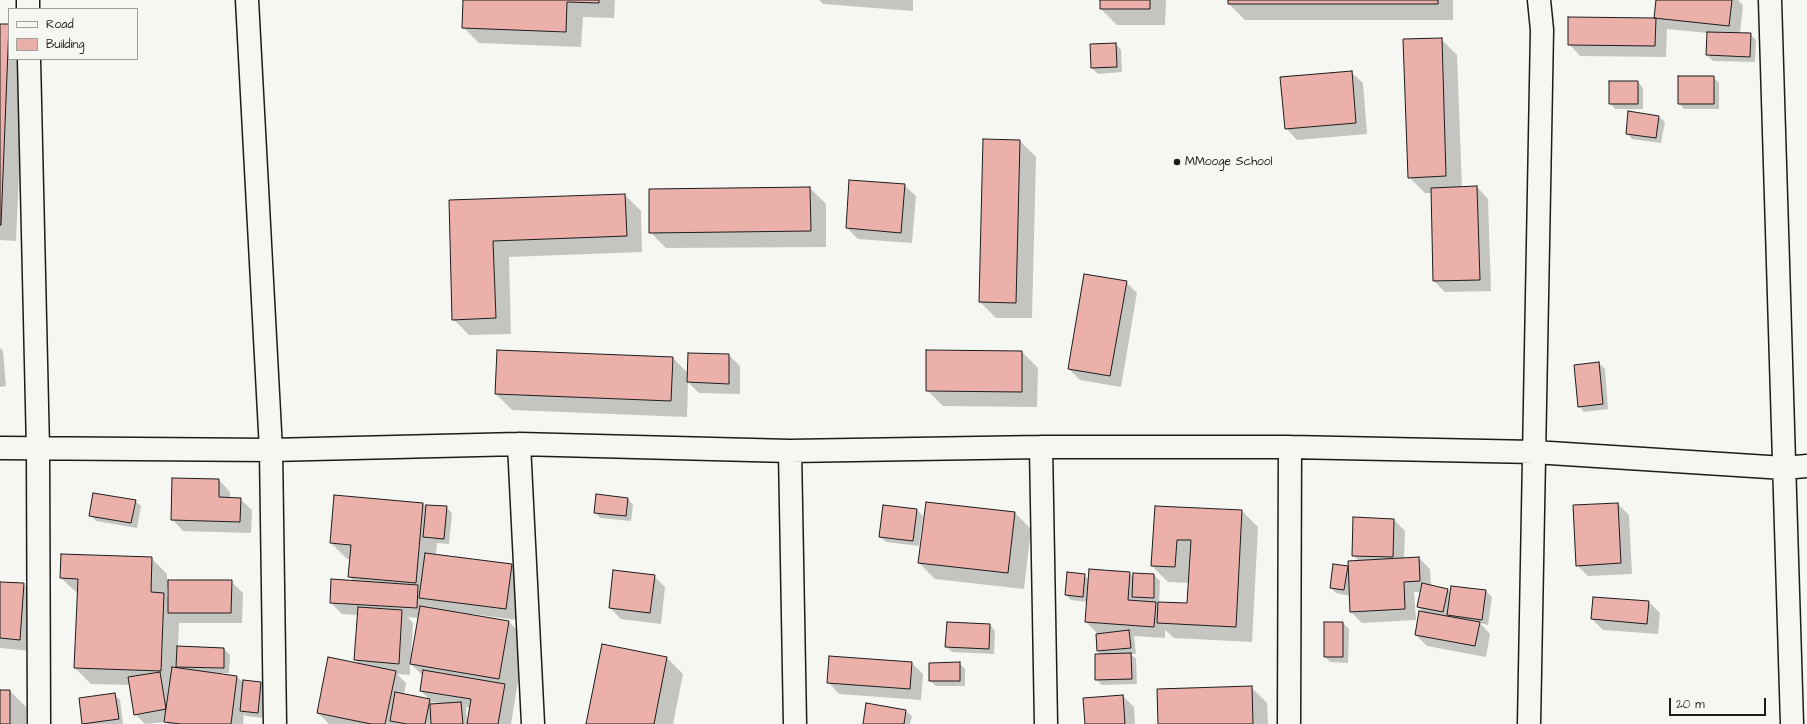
<!DOCTYPE html>
<html>
<head>
<meta charset="utf-8">
<style>
	body { margin:0 }
	#map { position:relative; width:1807px; height:724px; overflow:hidden; background:#f6f6f2; font-family:"Architects Daughter",sans-serif }
	canvas { display:block }
	.legend { position:absolute; left:8px; top:8px; width:130px; height:52px; box-sizing:border-box; background:#f6f6f2; border:1px solid #9f9f9c; margin:0; padding:5px 7px; list-style:none; font-size:12px; color:#1c1c1c }
	.legend li { display:flex; align-items:center; gap:8px; height:20px }
	.legend b { width:20px; border:1px solid #9f9f9c }
	.scale { position:absolute; left:1669px; top:698px; width:97px; height:18px; box-sizing:border-box; border:2px solid #1c1c1c; border-top:0; padding-left:5px; font-size:12px; line-height:14px; white-space:nowrap; color:#1c1c1c; -webkit-text-stroke:3px #f6f6f2; paint-order:stroke }
</style>
</head>
<body>
<div id="map">
<canvas width="1807" height="724"></canvas>
<ul class="legend">
<li><b style="height:5px;background:#f6f6f2"></b>Road</li>
<li><b style="height:11px;background:#ebb0a9"></b>Building</li>
</ul>
<div class="scale">20 m</div>
</div>
<script>
const ctx = document.querySelector('canvas').getContext('2d');
ctx.lineJoin = 'round';
function paint(path, color) {
  ctx.fillStyle = color;
  ctx.fill(path, 'evenodd');
}
function toPath(rows) {
  const path = new Path2D();
  for (const r of rows) {
    path.moveTo(r[0], r[1]);
    for (let i = 2; i < r.length; i += 2) path.lineTo(r[i], r[i + 1]);
  }
  return path;
}
function strokePath(path, color, width, dash) {
  ctx.strokeStyle = color;
  ctx.lineWidth = width;
  ctx.lineCap = dash ? 'butt' : 'round';
  ctx.setLineDash(dash || []);
  ctx.stroke(path);
}
function drawText(font, color, halo, rows, align = 'center') {
  ctx.font = font + ' "Architects Daughter",sans-serif';
  ctx.lineWidth = 3;
  ctx.setLineDash([]);
  ctx.textBaseline = 'middle';
  ctx.strokeStyle = halo;
  ctx.fillStyle = color;
  for (const [text, x, y, turn = 0] of rows) {
    ctx.save();
    ctx.translate(x, y);
    ctx.rotate((+turn || 0) * Math.PI / 180);
    ctx.textAlign = isNaN(turn) ? turn : align;
    if (halo) ctx.strokeText(text, 0, 0);
    ctx.fillText(text, 0, 0);
    ctx.restore();
  }
}
paint(toPath([
	[464,0,615,0,614,18,583,17,581,47,479,43,463,27],
	[819,0,913,0,913,11,823,4],
	[1101,0,1166,0,1165,25,1117,25,1101,9],
	[1229,0,1453,0,1453,20,1245,20,1229,4],
	[1657,0,1738,0,1743,5,1740,34,1750,34,1756,40,1755,62,1713,61,1707,55,1708,33,1667,29,1666,57,1580,56,1569,44,1655,19],
	[0,25,9,25,9,59,24,59,16,241,0,240],
	[1441,39,1457,55,1462,188,1477,187,1488,199,1491,291,1445,292,1434,281,1432,193,1425,193,1409,177],
	[1116,44,1121,50,1122,72,1098,74,1092,68,1092,45],
	[1351,72,1363,83,1367,134,1297,140,1286,128],
	[1713,77,1719,83,1719,109,1684,109,1679,103],
	[1638,82,1643,88,1643,109,1615,109,1610,103],
	[1629,113,1659,117,1665,122,1661,143,1632,139,1627,133],
	[1020,141,1036,157,1032,318,996,318,980,302],
	[904,185,916,196,912,243,858,239,847,228],
	[810,188,826,204,826,247,666,248,650,232,650,190],
	[625,195,641,211,642,252,509,257,511,334,469,335,453,319,450,201],
	[1126,282,1137,293,1121,387,1080,380,1069,369],
	[0,348,3,351,6,386,0,387],
	[1022,352,1038,368,1037,407,943,406,927,390],
	[729,355,740,366,740,394,699,393,688,382,687,417,512,410,496,394,673,358,688,373],
	[1599,363,1605,369,1608,409,1584,412,1579,406],
	[219,480,230,492,230,499,240,499,252,510,251,533,183,531,172,519],
	[628,499,633,505,631,521,600,518,595,512],
	[135,501,141,506,137,528,96,521,90,515],
	[423,503,426,507,446,507,452,513,449,544,437,543,436,556,512,565,523,576,517,620,472,614,472,616,509,622,525,638,511,724,329,724,318,713,359,664,355,660,358,615,342,614,331,603,355,582,349,576,351,559,347,559,331,543],
	[408,617,419,618,412,658,411,658,413,623],
	[410,663,423,676,421,691,431,701,404,695,406,683,397,674,410,675],
	[431,702,440,703,440,704,433,705],
	[466,707,471,708,467,722],
	[927,503,1015,513,1031,529,1024,589,935,579,919,563],
	[1618,504,1629,515,1632,574,1588,576,1577,565],
	[884,506,917,510,923,516,919,546,886,542,880,537],
	[1156,507,1242,511,1258,527,1252,642,1174,638,1165,630,1165,638,1134,636,1136,654,1131,654,1136,659,1137,684,1102,685,1096,679,1102,655,1098,651,1097,635,1098,634,1086,622,1087,602,1071,600,1066,595,1084,575,1089,580,1129,573,1134,578,1154,575,1160,581,1159,603,1188,604,1190,583,1168,582,1152,566],
	[1394,520,1405,531,1404,559,1419,558,1430,569,1431,586,1448,590,1451,593,1452,587,1486,591,1492,597,1488,625,1480,623,1490,634,1486,657,1427,646,1416,635,1424,613,1418,607,1421,592,1414,592,1416,620,1362,623,1351,612,1350,596,1336,593,1331,588,1347,567,1349,569,1359,561,1353,555],
	[62,555,151,558,167,574,167,581,231,581,243,593,242,623,179,623,178,647,224,649,230,655,229,673,221,673,221,675,237,677,244,683,261,683,266,688,263,718,246,716,244,714,243,724,168,724,166,722,145,724,135,714,130,685,91,684,75,668,78,594,61,578],
	[167,588,169,588,169,598,167,596],
	[654,576,665,587,661,624,621,619,610,608],
	[0,583,24,584,35,596,31,651,0,648],
	[1594,598,1649,602,1660,613,1658,634,1603,630,1592,619],
	[1325,623,1343,623,1349,629,1348,663,1330,662,1325,657],
	[990,625,995,631,994,654,952,652,946,646],
	[667,658,683,674,673,724,587,724],
	[912,663,923,674,921,700,839,694,828,682],
	[959,663,965,669,965,686,936,686,930,681],
	[1251,687,1267,703,1268,724,1159,724],
	[0,691,10,691,26,707,26,724,0,724],
	[114,694,120,700,123,724,83,724,80,699],
	[1123,696,1134,707,1135,724,1086,724],
	[867,704,906,711,912,716,910,724,864,724]
]), '#0003');
const building = toPath([
	[463,0,599,0,599,3,567,2,566,32,462,28,463,0],
	[1100,0,1150,0,1150,9,1100,9,1100,0],
	[1228,0,1438,0,1438,4,1228,4,1228,0],
	[1656,0,1732,0,1729,26,1654,18,1656,0],
	[1568,17,1656,18,1655,46,1568,45,1568,17],
	[0,24,9,24,1,225,0,225,0,24],
	[1707,32,1751,33,1750,57,1706,55,1707,32],
	[1442,38,1446,176,1408,178,1403,39,1442,38],
	[1116,43,1117,67,1091,68,1090,44,1116,43],
	[1352,71,1356,123,1285,129,1280,77,1352,71],
	[1678,76,1714,76,1714,104,1678,104,1678,76],
	[1609,81,1638,81,1638,104,1609,104,1609,81],
	[1628,111,1659,116,1656,138,1626,134,1628,111],
	[983,139,1020,140,1016,303,979,302,983,139],
	[849,180,905,184,901,233,846,228,849,180],
	[1477,186,1480,280,1433,281,1431,188,1477,186],
	[810,187,811,231,649,233,649,189,810,187],
	[625,194,627,236,493,241,496,318,452,320,449,200,625,194],
	[1084,274,1127,281,1110,376,1068,369,1084,274],
	[497,350,673,357,671,401,495,394,497,350],
	[926,350,1022,351,1022,392,926,391,926,350],
	[688,353,729,354,729,384,687,382,688,353],
	[1599,362,1603,404,1578,407,1574,365,1599,362],
	[172,478,219,479,219,497,241,498,240,522,171,520,172,478],
	[93,493,136,500,131,523,89,516,93,493],
	[596,494,628,498,626,516,594,513,596,494],
	[334,495,423,503,416,583,348,577,351,545,330,543,334,495],
	[926,502,1015,512,1008,573,918,563,926,502],
	[1618,503,1621,563,1576,566,1573,505,1618,503],
	[426,505,447,506,444,539,423,537,426,505],
	[883,505,917,509,913,541,879,537,883,505],
	[1155,506,1242,510,1236,627,1157,623,1158,602,1187,603,1191,540,1177,540,1175,567,1151,566,1155,506],
	[1353,517,1394,519,1393,557,1352,556,1353,517],
	[425,553,512,564,506,609,419,598,425,553],
	[61,554,152,557,151,592,164,593,161,671,74,668,78,579,60,578,61,554],
	[1419,557,1420,581,1404,582,1405,609,1350,612,1348,561,1419,557],
	[1333,564,1348,566,1344,590,1330,588,1333,564],
	[1089,569,1130,572,1128,600,1156,602,1154,627,1085,622,1089,569],
	[613,570,655,575,650,613,609,608,613,570],
	[1067,572,1085,574,1083,597,1065,595,1067,572],
	[1133,573,1154,574,1154,598,1132,597,1133,573],
	[331,579,418,585,417,608,330,603,331,579],
	[168,580,232,580,231,613,168,613,168,580],
	[0,582,24,583,20,640,0,638,0,582],
	[1422,583,1448,589,1443,612,1417,607,1422,583],
	[1451,586,1486,590,1482,620,1447,615,1451,586],
	[1593,597,1649,601,1647,624,1591,619,1593,597],
	[420,606,509,621,499,679,410,664,420,606],
	[358,607,402,610,399,664,354,660,358,607],
	[1419,611,1480,622,1475,646,1415,635,1419,611],
	[947,622,990,624,989,649,945,647,947,622],
	[1324,622,1343,622,1343,657,1324,657,1324,622],
	[1129,630,1131,648,1097,651,1096,634,1129,630],
	[602,644,667,657,654,724,586,724,602,644],
	[177,646,224,648,224,668,176,667,177,646],
	[1131,653,1132,679,1095,680,1095,654,1131,653],
	[829,656,912,662,910,689,827,683,829,656],
	[328,657,396,671,385,724,371,724,317,713,328,657],
	[960,662,960,681,929,681,929,663,960,662],
	[172,667,237,676,231,724,181,724,164,722,172,667],
	[423,670,505,684,498,724,467,724,471,699,420,691,423,670],
	[160,672,166,709,134,715,128,677,160,672],
	[243,680,261,682,258,713,240,711,243,680],
	[1252,686,1253,724,1158,724,1157,689,1252,686],
	[0,690,10,690,10,724,0,724,0,690],
	[395,692,430,699,425,724,407,724,390,721,395,692],
	[115,693,119,719,82,724,79,698,115,693],
	[1123,695,1125,724,1085,724,1083,698,1123,695],
	[461,702,463,724,431,724,430,704,461,702],
	[866,703,906,710,904,724,863,724,866,703]
]);
paint(building, '#ebb0a9');
strokePath(building, '#1c1c1c', 1);
const minor = toPath([
	[28,0,28,9],
	[247,0,271,450,275,724],
	[1770,0,1792,724],
	[29,59,38,449,39,724],
	[519,444,533,724],
	[1041,447,1046,724],
	[0,448,271,450,519,444,790,451,1041,447,1290,447,1534,452,1784,468,1807,466],
	[790,451,795,724],
	[1289,724,1290,447],
	[1529,724,1542,30,1539,0]
]);
strokePath(minor, '#1c1c1c', 25);
strokePath(minor, '#f6f6f2', 22);
for (const [x, y, r, color] of [
	[1177,162,4,"#1c1c1c"]
]) {
  const dot = new Path2D();
  dot.arc(x, y, r, 0, 2 * Math.PI);
  ctx.fillStyle = color;
  ctx.fill(dot);
  strokePath(dot, '#f6f6f2', 1.5);
}
drawText('12px', '#1c1c1c', '#f6f6f2', [
	["MMooge School",1185,162]
], 'left');
</script>
</body>
</html>
